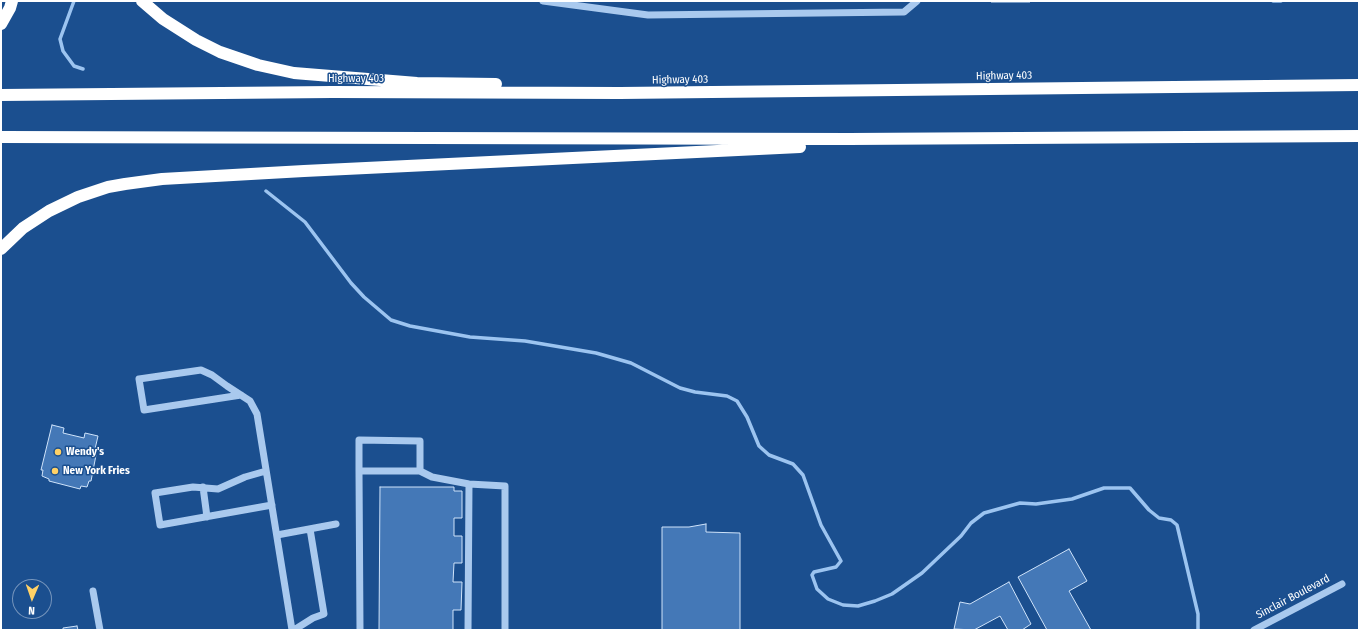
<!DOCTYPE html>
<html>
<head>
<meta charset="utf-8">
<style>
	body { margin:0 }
	#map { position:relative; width:1360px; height:631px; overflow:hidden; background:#1b4f8f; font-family:"Fira Sans Condensed",sans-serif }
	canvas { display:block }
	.frame { position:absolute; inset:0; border:2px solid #fff; pointer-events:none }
	.north { position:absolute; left:12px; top:579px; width:40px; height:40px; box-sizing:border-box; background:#1b4f8f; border:1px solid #7695bc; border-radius:50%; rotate:182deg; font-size:11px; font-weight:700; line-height:16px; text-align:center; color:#fff }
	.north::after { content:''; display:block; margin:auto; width:14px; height:18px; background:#ffd166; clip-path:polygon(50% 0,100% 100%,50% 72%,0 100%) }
</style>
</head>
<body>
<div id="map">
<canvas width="1360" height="631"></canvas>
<div class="frame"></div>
<div class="north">N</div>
</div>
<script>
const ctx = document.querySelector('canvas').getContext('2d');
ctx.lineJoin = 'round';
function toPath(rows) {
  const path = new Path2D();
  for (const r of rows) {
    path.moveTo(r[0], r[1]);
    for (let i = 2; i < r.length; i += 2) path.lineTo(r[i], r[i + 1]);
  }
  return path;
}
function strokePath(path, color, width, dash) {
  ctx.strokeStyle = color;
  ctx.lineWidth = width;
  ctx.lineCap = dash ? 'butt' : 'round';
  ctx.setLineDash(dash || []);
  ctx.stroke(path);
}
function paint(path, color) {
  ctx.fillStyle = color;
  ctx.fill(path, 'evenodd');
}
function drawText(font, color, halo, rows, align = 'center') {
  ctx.font = font + ' "Fira Sans Condensed",sans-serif';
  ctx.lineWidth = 3;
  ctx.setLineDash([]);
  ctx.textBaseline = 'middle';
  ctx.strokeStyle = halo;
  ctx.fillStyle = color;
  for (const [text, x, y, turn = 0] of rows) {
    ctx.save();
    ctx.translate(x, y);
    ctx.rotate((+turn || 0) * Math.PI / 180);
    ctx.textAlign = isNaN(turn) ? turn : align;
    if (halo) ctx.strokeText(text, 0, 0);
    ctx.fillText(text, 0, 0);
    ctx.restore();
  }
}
strokePath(toPath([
	[74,1,60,39,63,51,74,66,83,69],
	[1273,1,1281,1],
	[266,191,305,222,351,283,364,297,391,320,410,326,470,337,525,341,596,353,631,363,680,388,695,392,727,396,737,401,747,417,759,446,769,455,793,464,803,475,821,525,841,561,836,567,814,572,812,575,817,589,828,599,843,605,858,606,875,601,892,594,922,573,961,536,971,523,984,513,1020,503,1036,504,1072,499,1104,488,1130,488,1149,510,1159,518,1171,520,1177,525,1198,614,1198,630]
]), '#9cc4f0', 3.5);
const building = toPath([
	[991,1,1030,1,1030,2,991,2,991,1],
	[52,425,64,428,63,433,84,438,85,433,98,436,95,449,97,450,91,481,89,481,87,487,81,486,80,489,49,481,49,479,42,476,43,470,41,470,52,425],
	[380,487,454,487,454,491,462,491,462,518,454,518,454,536,462,536,462,563,454,563,453,582,462,582,461,610,453,610,453,630,379,630,380,487],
	[706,524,706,532,740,533,740,630,662,630,662,527,689,527,706,524],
	[1069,549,1087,581,1069,591,1091,630,1047,630,1018,577,1069,549],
	[1009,582,1031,624,1022,630,1008,630,1000,616,974,630,954,629,960,602,970,604,1009,582],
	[77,626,78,630,63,630,63,628,77,626]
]);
paint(building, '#4478b7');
strokePath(building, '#cfe3fa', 1);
strokePath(toPath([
	[543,1,648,15,904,12,917,1],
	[241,395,144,410,139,379,201,370,212,375,227,386,250,401,257,414,292,630],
	[266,471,245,477,218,489,193,487,155,493,160,525,272,505],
	[359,471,359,440,420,441,420,471],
	[203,487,207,517],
	[277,535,336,524],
	[93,591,100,630],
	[294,630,313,618,324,614,310,529],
	[360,630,359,471,420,471,432,477,469,484,505,486,505,630],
	[468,630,469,484],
	[1254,630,1342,584]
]), '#a9c9ee', 7);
strokePath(toPath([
	[142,1,163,19,196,40,220,52,258,65,294,73,417,83,496,84],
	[1,24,10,8,12,1],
	[1,95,332,92,620,93,1359,85],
	[1,137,849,139,1359,136],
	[1,249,23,228,49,211,78,197,108,187,125,184,162,179,304,171,800,147]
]), '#fff', 12);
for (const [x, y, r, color] of [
	[58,452,4,"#ffd166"],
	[55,471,4,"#ffd166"]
]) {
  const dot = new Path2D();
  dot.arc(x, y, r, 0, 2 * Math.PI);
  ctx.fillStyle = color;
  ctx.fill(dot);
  strokePath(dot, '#1b4f8f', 1.5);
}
drawText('11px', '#fff', '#1b4f8f', [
	["Highway 403",1004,76,-1],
	["Highway 403",356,79],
	["Highway 403",680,80,-1],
	["Sinclair Boulevard",1293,597,-28]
]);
drawText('bold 11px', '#fff', '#1b4f8f', [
	["Wendy's",66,452],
	["New York Fries",63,471]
], 'left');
</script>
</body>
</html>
